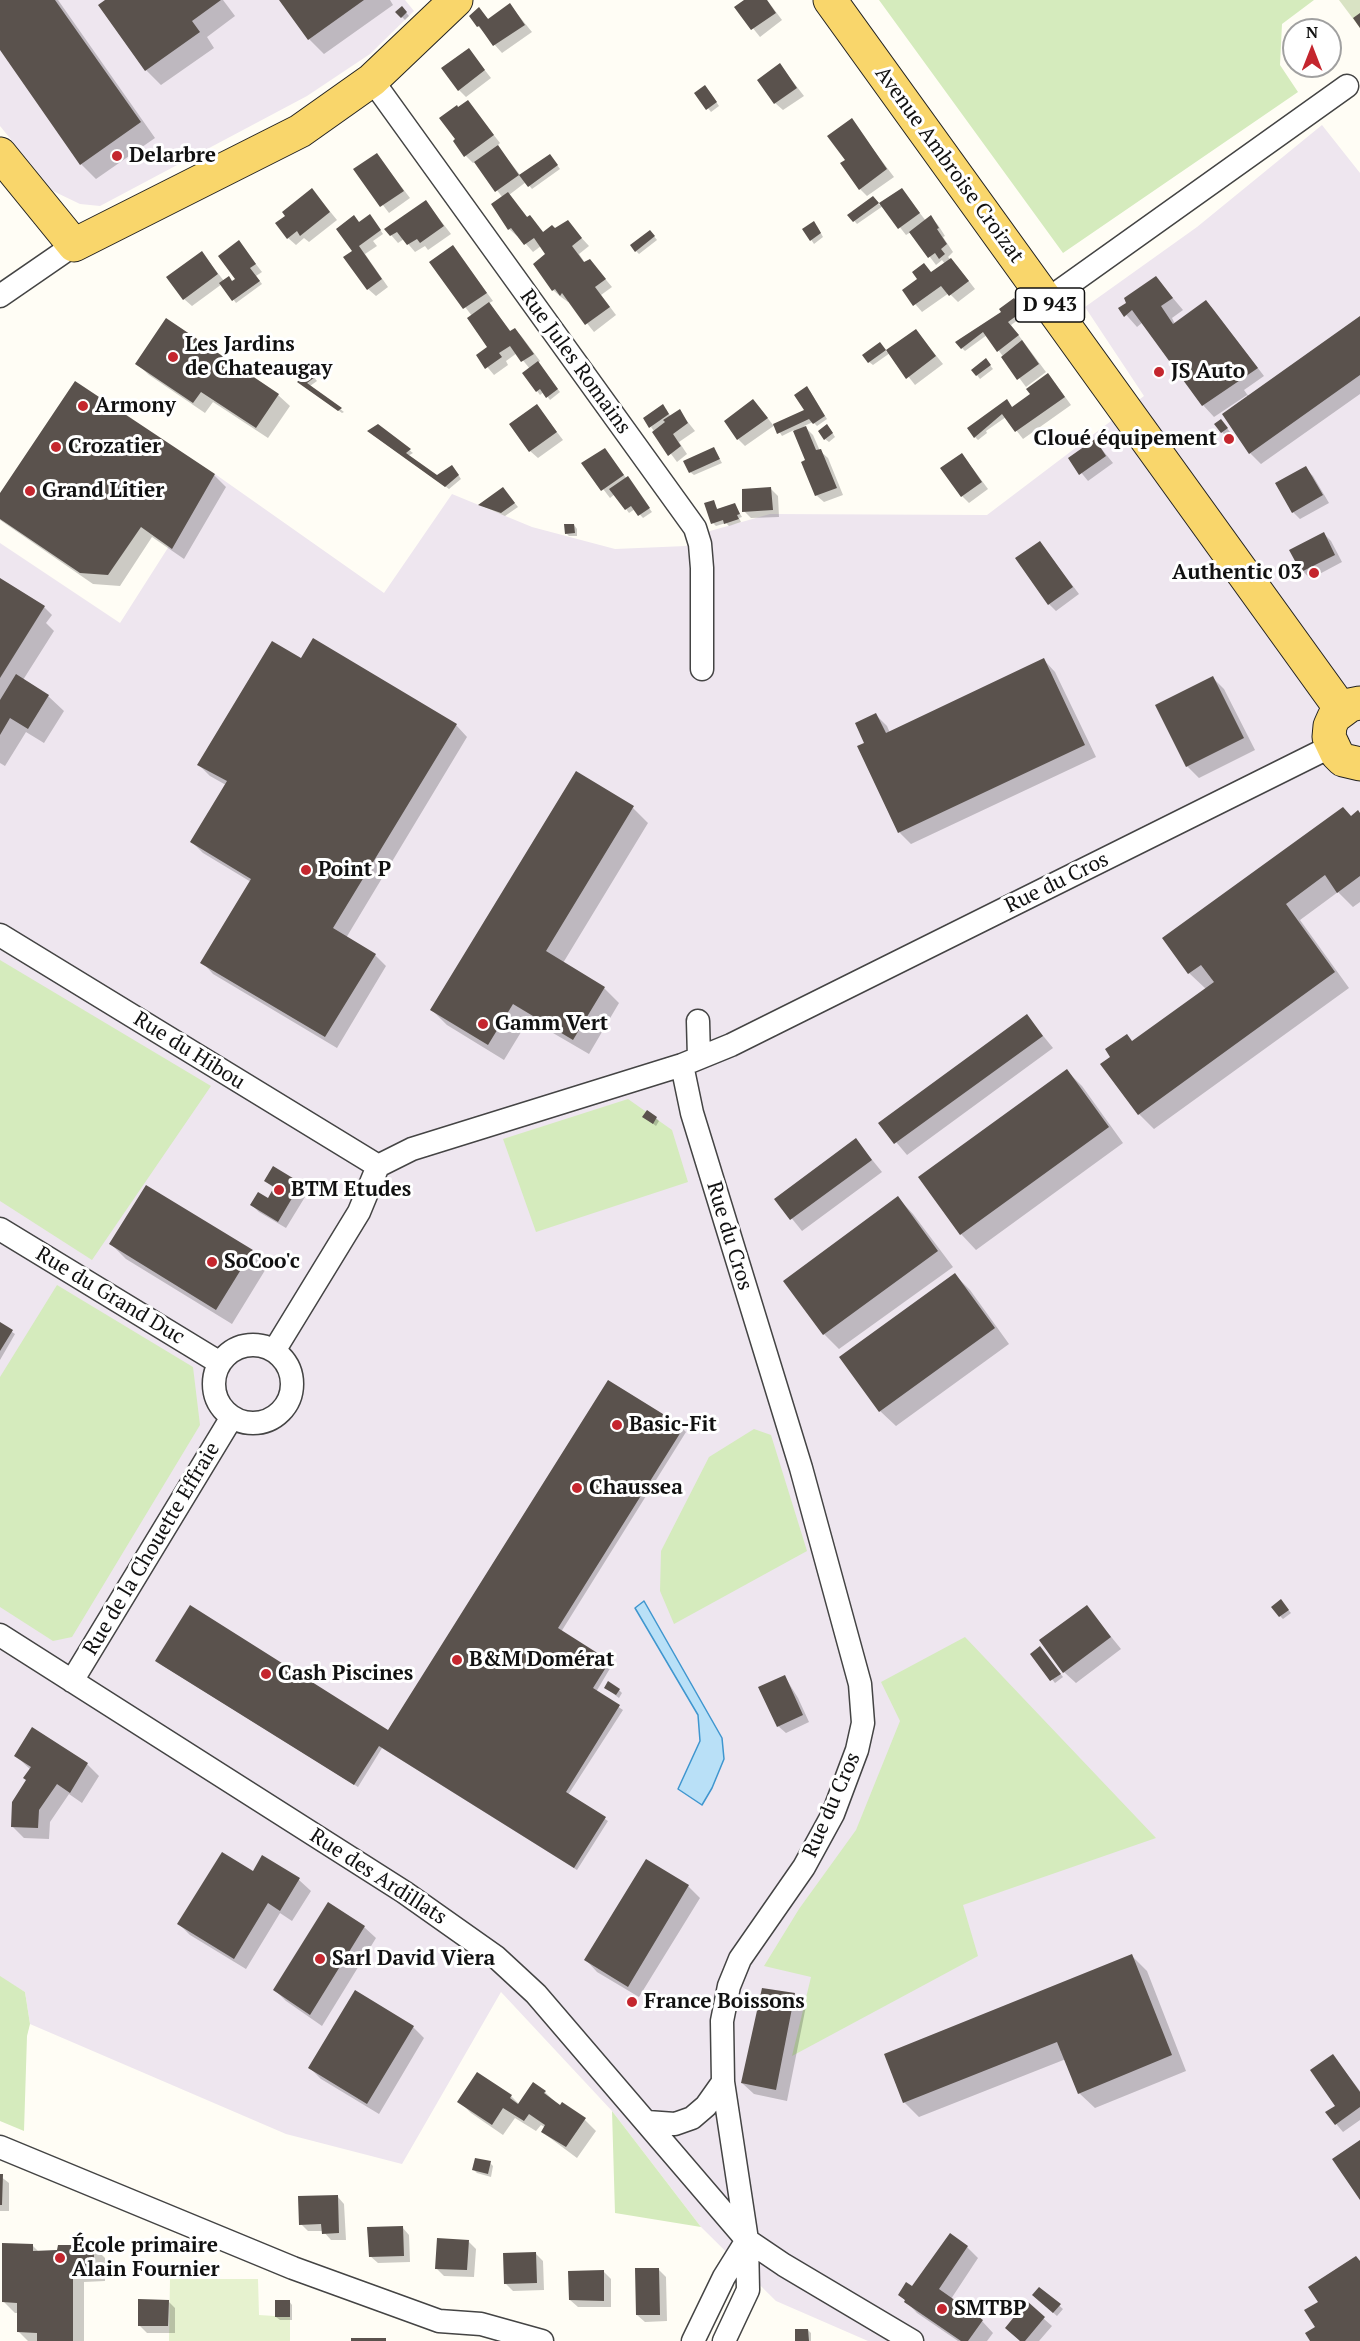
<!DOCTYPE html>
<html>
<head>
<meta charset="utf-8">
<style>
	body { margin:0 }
	#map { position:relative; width:1360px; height:2341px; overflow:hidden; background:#fffdf5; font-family:"PT Serif",serif }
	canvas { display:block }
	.north { position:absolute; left:1282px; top:18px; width:60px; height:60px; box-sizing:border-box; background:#fff; border:2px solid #a0a0a0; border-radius:50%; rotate:0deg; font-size:16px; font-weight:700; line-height:24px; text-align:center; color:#111 }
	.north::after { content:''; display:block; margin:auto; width:21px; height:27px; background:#c4262e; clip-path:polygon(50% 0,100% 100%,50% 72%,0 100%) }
</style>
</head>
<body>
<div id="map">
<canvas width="1360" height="2341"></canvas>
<div class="north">N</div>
</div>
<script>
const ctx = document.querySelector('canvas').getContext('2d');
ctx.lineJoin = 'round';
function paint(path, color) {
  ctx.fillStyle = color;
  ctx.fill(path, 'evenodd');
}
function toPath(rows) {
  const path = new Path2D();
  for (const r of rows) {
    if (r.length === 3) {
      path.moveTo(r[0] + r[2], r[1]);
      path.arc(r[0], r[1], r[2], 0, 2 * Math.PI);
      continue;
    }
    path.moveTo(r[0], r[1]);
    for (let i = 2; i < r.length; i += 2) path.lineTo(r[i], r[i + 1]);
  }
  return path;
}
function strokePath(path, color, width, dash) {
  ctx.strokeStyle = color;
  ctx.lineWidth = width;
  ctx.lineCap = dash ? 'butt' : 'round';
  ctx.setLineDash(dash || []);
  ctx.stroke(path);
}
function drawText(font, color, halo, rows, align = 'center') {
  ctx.font = font + ' "PT Serif",serif';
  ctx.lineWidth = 6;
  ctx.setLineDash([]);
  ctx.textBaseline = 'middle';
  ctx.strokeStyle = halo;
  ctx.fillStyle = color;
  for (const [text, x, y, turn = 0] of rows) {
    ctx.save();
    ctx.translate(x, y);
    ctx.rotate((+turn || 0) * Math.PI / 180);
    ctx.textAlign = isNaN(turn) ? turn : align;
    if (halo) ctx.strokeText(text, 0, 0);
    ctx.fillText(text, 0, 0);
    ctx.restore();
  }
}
paint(toPath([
	[0,0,405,0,414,11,370,54,307,96,100,206,80,204,53,191,0,126],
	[1322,125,1360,173,1360,2341,868,2341,776,2301,701,2227,612,2111,501,1992,402,2164,286,2134,30,2024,25,1992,0,1977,0,543,120,623,215,474,384,593,452,494,532,527,615,549,686,546,710,531,770,514,987,515,1144,396,1085,307,1197,227]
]), '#eee6ef');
paint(toPath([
	[879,0,1314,0,1282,24,1280,65,1298,92,1063,253],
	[0,960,211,1086,92,1260,0,1201],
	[628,1099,672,1130,688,1182,536,1232,503,1139],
	[57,1285,193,1367,200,1425,72,1637,53,1641,0,1607,0,1377],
	[754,1429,771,1435,807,1551,674,1624,660,1591,661,1551,709,1457],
	[965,1637,1156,1838,963,1905,978,1956,792,2056,811,1977,764,1966,799,1909,856,1830,900,1721,881,1682],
	[0,1976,25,1992,30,2024,27,2036,24,2131,0,2121],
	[612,2111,701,2227,615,2213]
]), '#d5ebbd');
paint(toPath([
	[1339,0,1360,0,1360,28]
]), '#d9e3c4');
paint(toPath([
	[170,2279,258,2279,259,2315,290,2317,290,2341,169,2341]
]), '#e6f2cf');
const water = toPath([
	[644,1601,722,1738,724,1759,712,1788,702,1805,678,1789,700,1741,698,1715,635,1608,644,1601]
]);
paint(water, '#b9e0f7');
strokePath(water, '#3f96cf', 1.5);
paint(toPath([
	[0,0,58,0,155,138,96,179,81,164,0,47],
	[107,0,223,0,235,16,207,37,214,48,161,85,146,70],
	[281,0,390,0,393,5,324,54,309,39],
	[746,0,767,0,782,20,760,37,736,7],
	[510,5,532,32,502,53,478,26,479,9,489,20],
	[402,8,409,16,405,20,397,12],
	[469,50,491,78,466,97,459,90],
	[780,65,804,96,783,110,775,103],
	[708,90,719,106,711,112,696,93],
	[468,102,500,143,497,146,521,176,553,159,560,169,532,189,526,182,509,195,528,218,544,233,555,230,578,234,589,246,579,254,585,263,597,269,612,287,601,295,616,315,594,332,569,301,568,302,561,297,553,290,547,254,541,246,533,252,518,235,517,236,509,229,503,198,475,162,473,163,466,156,459,109],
	[851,120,894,177,867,196,860,189,847,160],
	[377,155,410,198,389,213,356,170],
	[902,190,926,221,931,217,938,225,945,236,943,237,953,252,948,257,958,267,975,289,958,302,949,293,922,312,904,291,945,264,942,260,936,265,911,232,906,235,883,206,857,224,849,215,877,201,879,205],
	[319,198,337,220,309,242,304,238,296,245,288,238],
	[426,202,451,234,428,250,425,246,415,252,404,239,398,243,391,235],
	[373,219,383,234,373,241,377,246,365,254,388,287,376,296,368,289,354,252,360,223],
	[817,226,823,237,814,244,804,229],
	[653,235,657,240,639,254,636,251],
	[239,242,262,272,256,276,262,284,236,303,222,284,192,306,184,299,202,253,224,281,233,282,237,279],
	[453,247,493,301,489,303,511,332,515,329,522,337,540,361,538,363,560,392,550,400,544,392,540,395,537,391,524,373,530,369,517,353,506,361,508,365,494,375,478,356,489,347,472,316,431,262],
	[1156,278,1183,310,1172,318,1175,324,1206,302,1213,309,1264,376,1244,390,1249,397,1360,317,1360,394,1261,464,1250,453,1247,395,1214,417,1203,405,1143,322,1137,327,1121,309],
	[1017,303,1025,315,1011,325,1046,372,1026,387,987,335,965,351,962,348,1001,314],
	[916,331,943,364,915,385,890,353,873,365,869,362,883,347,887,352],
	[137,364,278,395,290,406,268,438,213,402,205,413,149,375],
	[989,364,993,369,980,379,973,370],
	[305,366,317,381,310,386,344,412,342,413,302,385],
	[1055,383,1071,405,1023,439,1006,417,986,431,987,433,978,440,975,437,1010,405,1012,408],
	[810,391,827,419,817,426,813,422,804,426,813,435,820,451,828,458,843,495,824,502,816,495,807,461,794,430,782,436,775,425,745,446,738,439,760,408,773,425,805,411],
	[537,406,563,440,538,458,530,451],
	[666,409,671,417,679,411,695,431,679,442,687,454,677,462,651,427],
	[1224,424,1230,432,1225,435,1222,432],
	[378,426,413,453,408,456,437,477,455,470,461,479,449,489,372,434],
	[830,429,835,437,829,442,825,439],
	[1095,441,1113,463,1088,481,1070,459],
	[714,449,722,463,694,475,690,472],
	[605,450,652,512,643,518,635,509,629,513,615,494,610,498,584,464],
	[962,454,988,489,969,503,962,496],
	[1305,468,1313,476,1329,503,1300,519,1293,512],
	[214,475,226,487,184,559,152,537,120,586,93,584,0,520,0,496],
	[771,489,778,496,779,517,751,518,744,511],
	[506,492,518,507,505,516,480,505],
	[713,502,718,510,735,505,742,517,739,518,741,522,729,526,726,523,716,526,713,523],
	[574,525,577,529,577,536,569,536,566,533],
	[1323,533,1331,541,1342,562,1310,579,1303,571,1291,551],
	[1040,543,1079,594,1056,611,1049,604],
	[0,579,44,607,52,615,46,623,54,631,23,680,48,696,64,711,44,743,26,732,5,766,0,763],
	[302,660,456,725,467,737,346,938,375,955,386,966,337,1048,213,974,202,962,251,882,203,853,192,842,226,785,210,776,199,765],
	[1044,660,1055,672,1096,757,911,844,900,833,859,747,866,744,876,715,887,726,890,733],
	[1213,678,1224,689,1255,750,1199,778,1187,766],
	[633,808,648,823,563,963,604,988,619,1003,589,1054,529,1019,504,1060,447,1025,432,1010],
	[1360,815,1360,902,1353,907,1338,892,1300,920,1349,988,1154,1129,1139,1114,1133,1043,1206,989,1189,973,1164,939,1351,817],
	[1027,1016,1053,1048,907,1155,880,1123],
	[1067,1071,1082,1086,1123,1143,976,1250,961,1234,920,1178],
	[656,1118,659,1121,656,1126,648,1120],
	[856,1140,882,1172,802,1231,776,1199],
	[273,1168,300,1184,308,1192,286,1228,259,1212,252,1205,268,1200,275,1189,266,1181],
	[898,1198,913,1214,953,1267,839,1349,824,1334],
	[111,1244,252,1251,267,1267,232,1324,126,1259],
	[955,1275,970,1290,1009,1344,896,1426,880,1411,841,1357],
	[0,1324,15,1334,0,1360],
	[683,1429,686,1432,561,1632,612,1665,596,1692,623,1710,568,1795,608,1821,577,1870,382,1748,358,1787,160,1664,389,1732],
	[1284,1605,1291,1613,1283,1619,1280,1616],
	[1087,1607,1121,1649,1076,1683,1064,1672],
	[1043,1651,1063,1677,1055,1683,1032,1654],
	[785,1677,798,1698,809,1722,786,1733,778,1726],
	[606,1688,619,1690,622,1693,619,1698],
	[33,1729,87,1764,99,1776,82,1803,69,1794,50,1822,49,1839,24,1838,12,1826,31,1770,16,1756],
	[263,1857,299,1880,311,1891,292,1921,280,1913,246,1969,190,1935,179,1924,254,1873],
	[646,1861,688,1886,700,1898,639,1997,597,1972,586,1960],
	[329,1905,364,1927,376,1938,322,2026,286,2001,275,1990],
	[1132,1956,1147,1971,1186,2071,1095,2108,1079,2093,1066,2059,919,2117,904,2102],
	[794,1995,806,2006,787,2101,754,2094,742,2083],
	[413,2027,424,2038,379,2114,321,2079,310,2068],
	[1333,2056,1360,2091,1360,2120,1343,2132,1327,2113,1337,2106],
	[545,2092,556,2103,585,2120,596,2131,577,2158,546,2135,546,2128,541,2125,536,2131,515,2118,503,2135,471,2113,459,2101,511,2096,519,2104],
	[490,2163,493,2166,491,2177,477,2173,474,2170],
	[0,2176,9,2183,9,2211,0,2211],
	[337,2196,344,2204,346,2240,331,2240,323,2231,308,2231,301,2224],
	[402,2227,409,2235,410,2262,378,2263,370,2256],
	[469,2242,476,2249,474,2277,444,2276,436,2268],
	[33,2246,39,2252,58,2252,93,2246,105,2258,105,2281,84,2282,84,2341,28,2341,18,2331,18,2313,15,2313,4,2302],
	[967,2247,978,2258,951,2299,982,2321,993,2333,987,2341,958,2341,917,2313,900,2295,912,2289],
	[536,2254,543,2261,544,2290,513,2291,505,2283],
	[658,2269,666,2277,667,2321,645,2322,637,2315],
	[603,2271,611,2279,611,2307,578,2307,570,2300],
	[1040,2289,1063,2309,1057,2316,1037,2298],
	[168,2301,175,2308,175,2333,147,2333,139,2325],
	[289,2301,292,2305,292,2320,280,2320,276,2317],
	[1027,2304,1052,2326,1039,2341,1021,2341],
	[808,2330,811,2333,811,2341,797,2341]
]), '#0003');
paint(toPath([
	[0,0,55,0,141,122,80,165,0,50],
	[105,0,221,0,192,21,200,32,145,71,98,5],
	[279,0,364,0,308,40],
	[744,0,767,0,776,13,751,30,734,7],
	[510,3,525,25,493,46,479,26,477,27,469,16,479,7,488,19],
	[402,6,407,12,401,18,395,12],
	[1360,13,1360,28,1353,18],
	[469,48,485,70,458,91,441,68],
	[780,63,797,88,774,104,757,80],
	[705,85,717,102,706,110,694,93],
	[468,100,494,135,464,157,453,141,455,139,439,118,457,105,458,107],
	[852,118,887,169,859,190,840,163,845,160,827,136],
	[498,145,519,175,495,192,474,162],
	[377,153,404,191,380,207,353,169],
	[550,154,558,165,528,187,519,175],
	[312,188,330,212,300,236,297,231,287,239,275,223,285,216,282,212],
	[902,188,920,213,898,229,879,203],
	[508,192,527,217,530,215,543,232,552,225,555,228,568,220,582,238,572,246,584,262,590,259,606,279,595,287,610,307,585,325,562,293,560,296,555,289,552,291,533,264,545,254,534,238,524,245,511,228,508,230,491,204],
	[873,196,879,203,853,222,847,215],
	[426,200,444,226,420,243,417,239,407,245,397,232,390,236,384,229],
	[370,214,381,230,359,246,382,279,367,290,343,257,352,251,336,229,354,215,359,222],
	[931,215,939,228,937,229,947,244,941,249,945,254,939,259,935,253,928,258,909,232],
	[814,221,821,233,810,241,802,229],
	[650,230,655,236,635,252,630,245],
	[239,240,256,264,250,268,260,281,232,301,219,283,229,276,232,281,235,279,218,256],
	[453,245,487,293,463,309,429,262],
	[202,251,218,274,183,300,166,277],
	[951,258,969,281,949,296,941,286,913,306,902,290,917,279,912,272,924,263,931,272],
	[1156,276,1173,298,1161,306,1173,324,1206,300,1258,368,1202,406,1132,310,1124,317,1118,308,1126,303,1124,298],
	[1014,298,1023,311,1008,322,1019,335,997,352,983,332,961,349,955,342,1001,312,999,309],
	[489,302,510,331,515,328,534,354,521,362,510,346,499,353,502,357,485,369,476,355,487,347,467,318],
	[1360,316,1360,375,1249,454,1222,414],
	[166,318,279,394,256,428,201,392,193,403,135,364],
	[916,329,936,356,906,379,886,350,868,363,862,355,880,342,886,350],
	[1022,340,1039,364,1017,380,1001,357],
	[986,358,991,365,976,376,971,370],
	[302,361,315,377,307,383,342,408,338,411,297,382,302,377,295,367],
	[538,361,558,389,546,398,540,389,536,392,522,373],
	[1048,373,1065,397,1015,432,1002,414,974,438,967,428,1007,399,1012,407,1030,394,1026,389],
	[75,381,215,474,172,549,141,527,108,575,80,573,0,519,0,493],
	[807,386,825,416,813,424,809,419,777,434,773,424,804,410,794,395],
	[753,399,768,418,737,440,724,421],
	[537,404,557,432,529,452,509,424],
	[663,404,669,414,649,428,643,418],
	[680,409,688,423,673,434,681,446,668,456,652,432,665,422,663,420],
	[1221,419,1228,428,1221,433,1214,424],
	[378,424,411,449,406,453,437,475,452,465,459,475,445,487,367,431],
	[827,424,833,433,824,440,818,431],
	[806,426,816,450,821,449,837,488,815,496,801,462,805,460,793,431],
	[1095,439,1106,456,1079,475,1068,458],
	[714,447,720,459,689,473,683,461],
	[605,448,624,475,601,491,581,463],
	[962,453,982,482,961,497,940,468],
	[1306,466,1323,495,1292,513,1275,483],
	[628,476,650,508,638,516,631,506,625,510,609,489],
	[503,487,515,503,501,513,478,505],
	[771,487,773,510,742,512,742,489],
	[714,500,717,509,735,503,740,514,737,515,739,519,724,524,723,520,711,524,704,503],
	[564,524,574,524,575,533,565,534],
	[1324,532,1335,555,1301,572,1289,550],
	[1040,541,1073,587,1048,605,1015,558],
	[0,578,45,606,0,678],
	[313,638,457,724,333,928,376,954,325,1037,200,963,251,879,190,842,227,781,197,765,272,641,301,658],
	[1044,658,1085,745,898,833,857,746,864,743,855,723,876,713,886,733],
	[16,674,49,695,28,729,10,718,0,735,0,700],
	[1213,676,1244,738,1186,767,1155,705],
	[576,771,634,806,546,951,605,987,573,1040,513,1004,488,1045,430,1010],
	[1343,807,1351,816,1358,810,1360,813,1360,876,1337,893,1325,875,1286,904,1335,972,1138,1115,1100,1064,1110,1057,1105,1049,1127,1034,1132,1041,1214,982,1201,965,1188,974,1162,938],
	[1027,1014,1043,1036,894,1144,878,1123],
	[1067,1069,1109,1127,960,1235,918,1177],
	[647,1110,657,1117,653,1124,642,1117],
	[856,1138,872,1160,790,1220,774,1199],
	[273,1166,301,1183,278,1222,250,1205,258,1192,268,1198,274,1187,264,1181],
	[146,1185,253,1250,216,1310,109,1244],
	[898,1196,938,1251,823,1335,783,1281],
	[955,1273,995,1328,879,1412,839,1357],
	[0,1322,13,1330,0,1351],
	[608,1380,684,1427,558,1628,610,1661,593,1688,620,1705,566,1792,606,1817,574,1868,379,1746,354,1785,155,1661,190,1605,388,1730],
	[1281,1599,1289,1610,1279,1617,1271,1607],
	[1087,1605,1111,1637,1063,1673,1039,1640],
	[1040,1646,1061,1674,1050,1681,1030,1654],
	[785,1675,803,1715,777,1727,758,1687],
	[608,1681,620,1689,616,1695,604,1688],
	[32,1727,88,1763,70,1793,57,1784,39,1810,38,1828,11,1827,12,1802,26,1780,23,1778,31,1767,14,1756],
	[222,1852,253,1871,262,1855,300,1878,280,1911,268,1903,234,1959,177,1924],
	[646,1859,689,1885,628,1987,584,1960],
	[328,1902,365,1926,310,2015,273,1990],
	[1132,1954,1172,2055,1078,2094,1057,2042,903,2103,884,2054],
	[762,1988,795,1993,776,2090,741,2083],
	[355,1990,414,2026,367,2104,308,2068],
	[1333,2054,1360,2092,1360,2107,1335,2125,1325,2112,1335,2106,1310,2070],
	[477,2072,512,2095,510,2098,518,2104,533,2082,546,2091,544,2093,560,2105,562,2102,586,2118,566,2147,541,2132,545,2125,529,2114,524,2121,503,2108,492,2125,457,2102],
	[1360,2140,1360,2200,1332,2159],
	[475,2158,491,2161,488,2174,472,2170],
	[0,2174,3,2174,2,2205,0,2205],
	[338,2195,339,2233,322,2234,321,2224,299,2225,298,2196],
	[403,2226,404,2256,369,2257,367,2227],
	[950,2233,968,2246,939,2289,983,2320,968,2341,961,2341,904,2302,905,2300,898,2295,906,2282,912,2286],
	[437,2238,469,2240,467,2270,435,2269],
	[2,2243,33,2244,33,2251,57,2250,58,2245,94,2245,94,2271,73,2271,73,2341,37,2341,37,2333,17,2332,17,2303,2,2302],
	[536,2252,537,2283,504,2284,503,2253],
	[1356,2256,1360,2261,1360,2341,1310,2341,1305,2333,1315,2327,1304,2310,1318,2302,1308,2287],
	[635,2268,659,2268,660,2315,636,2315],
	[604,2270,604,2301,569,2300,568,2271],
	[1039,2287,1061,2304,1053,2313,1032,2295],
	[138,2299,169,2300,168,2326,138,2326],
	[275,2300,290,2300,290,2317,275,2317],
	[1027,2301,1045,2317,1025,2341,1020,2341,1005,2328],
	[795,2329,808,2329,809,2341,795,2341],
	[351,2338,386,2338,386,2341,351,2341]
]), '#5a524d');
const minor = toPath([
	[372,80,695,528,700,544,702,568,702,669],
	[0,296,74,245],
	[1047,300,1347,86],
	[0,935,378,1166],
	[698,1021,699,1058],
	[682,1065,692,1113,801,1468,860,1684,863,1723,857,1750,833,1814,804,1867,740,1959,729,1986,722,2021,723,2082,747,2240,748,2290,724,2341],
	[378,1166,412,1149,682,1065,731,1045,1332,746],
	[0,1229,220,1363],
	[253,1384,39],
	[274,1351,359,1212,378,1166],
	[0,1635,404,1892,496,1957,536,1994,747,2240,784,2265,912,2341],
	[72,1681,232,1417],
	[647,2122,675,2124,692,2118,706,2106,723,2082],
	[0,2147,293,2268,439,2321,481,2324,542,2341],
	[693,2341,724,2277,747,2240]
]);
const primary = toPath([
	[830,0,1341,709],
	[0,154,74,245,300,131,372,80,456,0],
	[1360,703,1350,705,1334,717,1330,726,1329,737,1337,754,1343,760,1360,764]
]);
strokePath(minor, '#444', 25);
strokePath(primary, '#222', 35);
strokePath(minor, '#fff', 22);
strokePath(primary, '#f9d66b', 33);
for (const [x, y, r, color] of [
	[117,156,6,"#c4262e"],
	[173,357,6,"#c4262e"],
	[1159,372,6,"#c4262e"],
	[83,406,6,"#c4262e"],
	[1229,439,6,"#c4262e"],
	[56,447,6,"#c4262e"],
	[30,491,6,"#c4262e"],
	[1314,573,6,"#c4262e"],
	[306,870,6,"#c4262e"],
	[483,1024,6,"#c4262e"],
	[279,1190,6,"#c4262e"],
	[212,1262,6,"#c4262e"],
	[617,1425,6,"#c4262e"],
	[577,1488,6,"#c4262e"],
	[457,1660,6,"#c4262e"],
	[266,1674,6,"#c4262e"],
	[320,1959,6,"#c4262e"],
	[632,2002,6,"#c4262e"],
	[60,2258,6,"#c4262e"],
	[942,2309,6,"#c4262e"]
]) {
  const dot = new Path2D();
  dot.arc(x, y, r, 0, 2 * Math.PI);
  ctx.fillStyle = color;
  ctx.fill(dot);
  strokePath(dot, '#fff', 2);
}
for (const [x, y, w] of [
	[1050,305,69]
]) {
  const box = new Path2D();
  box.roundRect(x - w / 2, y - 17, w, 34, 4.5);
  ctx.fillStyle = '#fff';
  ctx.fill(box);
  strokePath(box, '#111', 1.5);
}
drawText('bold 20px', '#111', null, [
	["D 943",1050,305]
]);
drawText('bold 21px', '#111', '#fff', [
	["Delarbre",129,156],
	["Les Jardins",185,345],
	["de Chateaugay",185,369],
	["JS Auto",1171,372],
	["Armony",95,406],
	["Cloué équipement",1217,439,"right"],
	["Crozatier",68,447],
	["Grand Litier",42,491],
	["Authentic 03",1302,573,"right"],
	["Point P",318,870],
	["Gamm Vert",495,1024],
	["BTM Etudes",291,1190],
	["SoCoo'c",224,1262],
	["Basic-Fit",629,1425],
	["Chaussea",589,1488],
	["B&M Domérat",469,1660],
	["Cash Piscines",278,1674],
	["Sarl David Viera",332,1959],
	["France Boissons",644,2002],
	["École primaire",72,2246],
	["Alain Fournier",72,2270],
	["SMTBP",954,2309]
], 'left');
drawText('21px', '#111', '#fff', [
	["Avenue Ambroise Croizat",949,165,54],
	["Rue Jules Romains",575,362,54],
	["Rue du Cros",1057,883,-26],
	["Rue du Hibou",189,1051,32],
	["Rue du Cros",729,1236,73],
	["Rue du Grand Duc",110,1296,31],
	["Rue de la Chouette Effraie",152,1549,-59],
	["Rue du Cros",832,1805,-66],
	["Rue des Ardillats",378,1877,33]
]);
</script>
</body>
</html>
